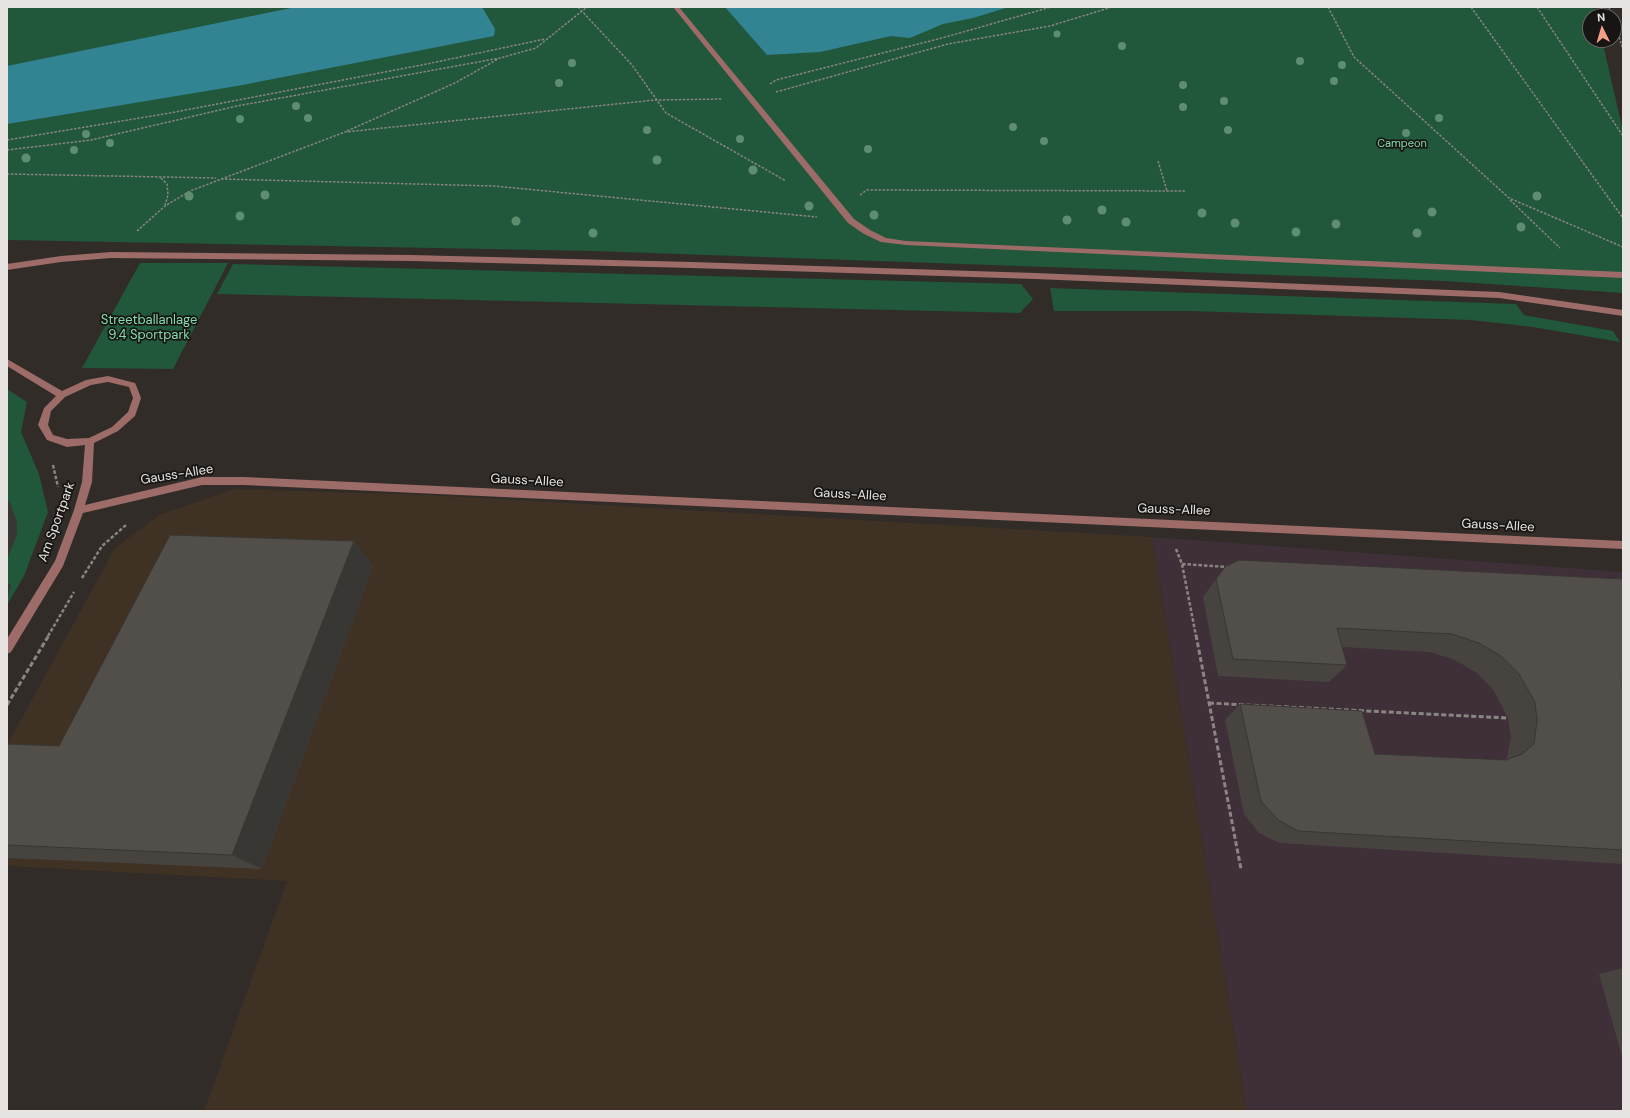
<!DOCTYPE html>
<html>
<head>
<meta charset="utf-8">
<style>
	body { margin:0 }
	#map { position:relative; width:1630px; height:1118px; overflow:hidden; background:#312c28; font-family:"DM Sans",sans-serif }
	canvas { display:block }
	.frame { position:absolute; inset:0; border:8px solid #e7e3e1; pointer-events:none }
	.north { position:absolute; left:1582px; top:8px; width:40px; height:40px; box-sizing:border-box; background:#171513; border:1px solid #6a6765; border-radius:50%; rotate:355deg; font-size:11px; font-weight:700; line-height:16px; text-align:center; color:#e7e3e1 }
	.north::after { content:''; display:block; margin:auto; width:14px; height:18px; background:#f49e8a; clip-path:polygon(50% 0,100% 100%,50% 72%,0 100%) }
</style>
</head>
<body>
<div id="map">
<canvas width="1630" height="1118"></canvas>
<div class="frame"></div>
<div class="north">N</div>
</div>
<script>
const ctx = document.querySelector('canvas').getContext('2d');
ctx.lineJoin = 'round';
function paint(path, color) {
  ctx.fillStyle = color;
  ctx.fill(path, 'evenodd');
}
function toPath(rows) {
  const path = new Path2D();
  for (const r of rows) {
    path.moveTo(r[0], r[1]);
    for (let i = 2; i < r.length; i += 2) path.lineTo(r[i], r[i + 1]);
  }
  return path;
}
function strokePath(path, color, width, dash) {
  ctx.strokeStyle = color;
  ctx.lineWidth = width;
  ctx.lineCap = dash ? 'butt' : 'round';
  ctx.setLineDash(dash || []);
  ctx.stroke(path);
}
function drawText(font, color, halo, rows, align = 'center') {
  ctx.font = font + ' "DM Sans",sans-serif';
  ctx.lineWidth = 3.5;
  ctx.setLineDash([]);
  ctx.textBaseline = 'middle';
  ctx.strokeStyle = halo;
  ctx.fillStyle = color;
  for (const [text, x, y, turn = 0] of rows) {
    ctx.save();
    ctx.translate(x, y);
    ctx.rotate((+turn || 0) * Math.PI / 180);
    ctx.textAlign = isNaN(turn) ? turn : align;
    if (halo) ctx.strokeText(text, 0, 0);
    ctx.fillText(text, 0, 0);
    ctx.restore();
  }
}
paint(toPath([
	[1152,537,1623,572,1623,1111,1247,1111]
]), '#3f2f39');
paint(toPath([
	[234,489,428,495,1152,537,1247,1111,204,1111,287,881,7,866,7,745,115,548,159,515]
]), '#3f3224');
paint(toPath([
	[7,7,1594,7,1597,16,1590,16,1590,40,1602,40,1623,131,1623,293,1445,281,594,251,7,240],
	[140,263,228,263,173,369,82,368],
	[233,264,1021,284,1033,299,1020,313,217,294],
	[1050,288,1516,304,1524,315,1613,331,1620,342,1533,327,1471,320,1191,311,1054,311],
	[7,389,27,402,21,432,39,474,48,512,24,576,7,605]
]), '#21573b');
paint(toPath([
	[296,7,482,7,495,29,494,36,237,86,7,124,7,66],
	[725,7,1009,7,973,18,943,24,910,38,891,36,820,52,767,55]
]), '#328492');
strokePath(toPath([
	[578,7,632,65,666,113,786,181],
	[1328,7,1354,57,1509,198,1623,247],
	[1471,7,1623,218],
	[1537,7,1623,136],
	[1609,7,1612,16],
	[1614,22,1623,49],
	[770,84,776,80,942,38,1051,7],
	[776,92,948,44,1050,26,1112,7],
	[347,131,455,83,498,59],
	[7,140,170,113,422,65,545,39],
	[7,150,91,140,237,106,500,58,536,48,587,7],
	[1158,161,1167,191],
	[7,174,216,178],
	[161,178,167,184,168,195,165,205],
	[221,179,494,186,817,217],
	[860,195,867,190,1185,191],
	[1510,200,1560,248],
	[137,231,165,206,190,191,345,132,655,100,722,99]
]), '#8a8582', 1.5, [2.5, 1.5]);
strokePath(toPath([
	[53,465,58,487],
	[1176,549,1182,564,1196,636],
	[1182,564,1228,567],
	[82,578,102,546,126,525],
	[48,636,74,592]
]), '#8a8582', 2.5, [3.5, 2]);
strokePath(toPath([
	[1196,635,1241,869],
	[1209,703,1508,718],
	[7,705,49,635]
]), '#8a8582', 3, [5, 2.5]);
paint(toPath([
	[673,7,679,7,854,219,870,230,886,238,906,241,1623,272,1623,278,906,245,881,242,864,234,848,223,673,7],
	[111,252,411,255,692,262,1035,273,1499,292,1623,310,1623,316,1499,298,1035,279,692,268,411,261,111,258,61,262,7,270,7,264,61,256,111,252],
	[7,359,62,391,86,380,108,376,135,383,136,385,141,398,135,416,118,431,94,443,92,482,85,505,202,477,244,477,1623,541,1623,549,244,485,202,485,83,513,63,566,11,652,7,654,7,639,55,561,74,510,82,482,85,445,67,447,47,440,38,425,44,408,56,396,7,366,7,359],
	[108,382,129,387,133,398,128,412,112,427,89,438,67,439,53,435,48,425,51,411,65,397,91,385,108,382]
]), '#9d6c68');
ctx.fillStyle = '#5f8d70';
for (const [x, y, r] of [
	[1057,34,3.5],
	[1122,46,4],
	[1300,61,4],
	[572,63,4],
	[1342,65,4],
	[1334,81,4],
	[559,83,4],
	[1183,85,4],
	[1224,101,4],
	[296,106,4],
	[1183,107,4],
	[308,118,4],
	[1439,118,4],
	[240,119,4],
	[1013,127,4],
	[647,130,4],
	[1228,130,4],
	[1406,133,4],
	[86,134,4],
	[740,139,4],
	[1044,141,4],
	[110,143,4],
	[868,149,4],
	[74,150,4],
	[26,158,4.5],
	[657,160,4.5],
	[753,170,4.5],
	[265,195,4.5],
	[189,196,4.5],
	[1537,196,4.5],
	[809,206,4.5],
	[1102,210,4.5],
	[1432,212,4.5],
	[1202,213,4.5],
	[874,215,4.5],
	[240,216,4.5],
	[1067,220,4.5],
	[516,221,4.5],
	[1126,222,4.5],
	[1235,223,4.5],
	[1336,224,4.5],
	[1521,227,4.5],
	[1296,232,4.5],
	[593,233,4.5],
	[1417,233,4.5]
]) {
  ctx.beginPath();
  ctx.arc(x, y, r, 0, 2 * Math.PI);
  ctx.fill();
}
paint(toPath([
	[354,541,373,566,262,869,7,858,7,744,59,746],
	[1225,567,1622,685,1623,688,1623,864,1279,843,1259,833,1244,814,1225,720,1240,704,1375,754,1505,760,1507,758,1511,737,1508,718,1494,691,1477,673,1455,660,1430,652,1342,647,1347,665,1329,682,1218,676,1203,597],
	[1623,968,1623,1060,1599,974]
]), '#47433f');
paint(toPath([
	[7,498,11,505,17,522,17,535,7,559],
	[354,541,373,566,262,869,232,855],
	[7,582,11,585,7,600]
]), '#393733');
const building = toPath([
	[170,535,354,541,232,855,7,845,7,744,59,746,170,535],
	[1239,560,1623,579,1623,664,1622,685,1623,688,1623,850,1298,831,1278,820,1261,801,1240,704,1362,711,1375,754,1506,760,1522,754,1534,744,1537,721,1535,702,1519,674,1501,656,1479,643,1452,634,1337,628,1347,665,1233,659,1216,579,1225,567,1239,560]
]);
paint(building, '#524e49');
strokePath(building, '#393733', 1);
drawText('11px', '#85dcaa', '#171513', [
	["Campeon",1402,144]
]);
drawText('13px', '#85dcaa', '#171513', [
	["Streetballanlage",149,321],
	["9.4 Sportpark",149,336]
]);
drawText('13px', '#e7e3e1', '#171513', [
	["Gauss-Allee",177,475,-9],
	["Gauss-Allee",527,481,3],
	["Gauss-Allee",850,495,3],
	["Gauss-Allee",1174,510,2],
	["Am Sportpark",57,522,-70],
	["Gauss-Allee",1498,526,3]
]);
</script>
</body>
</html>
